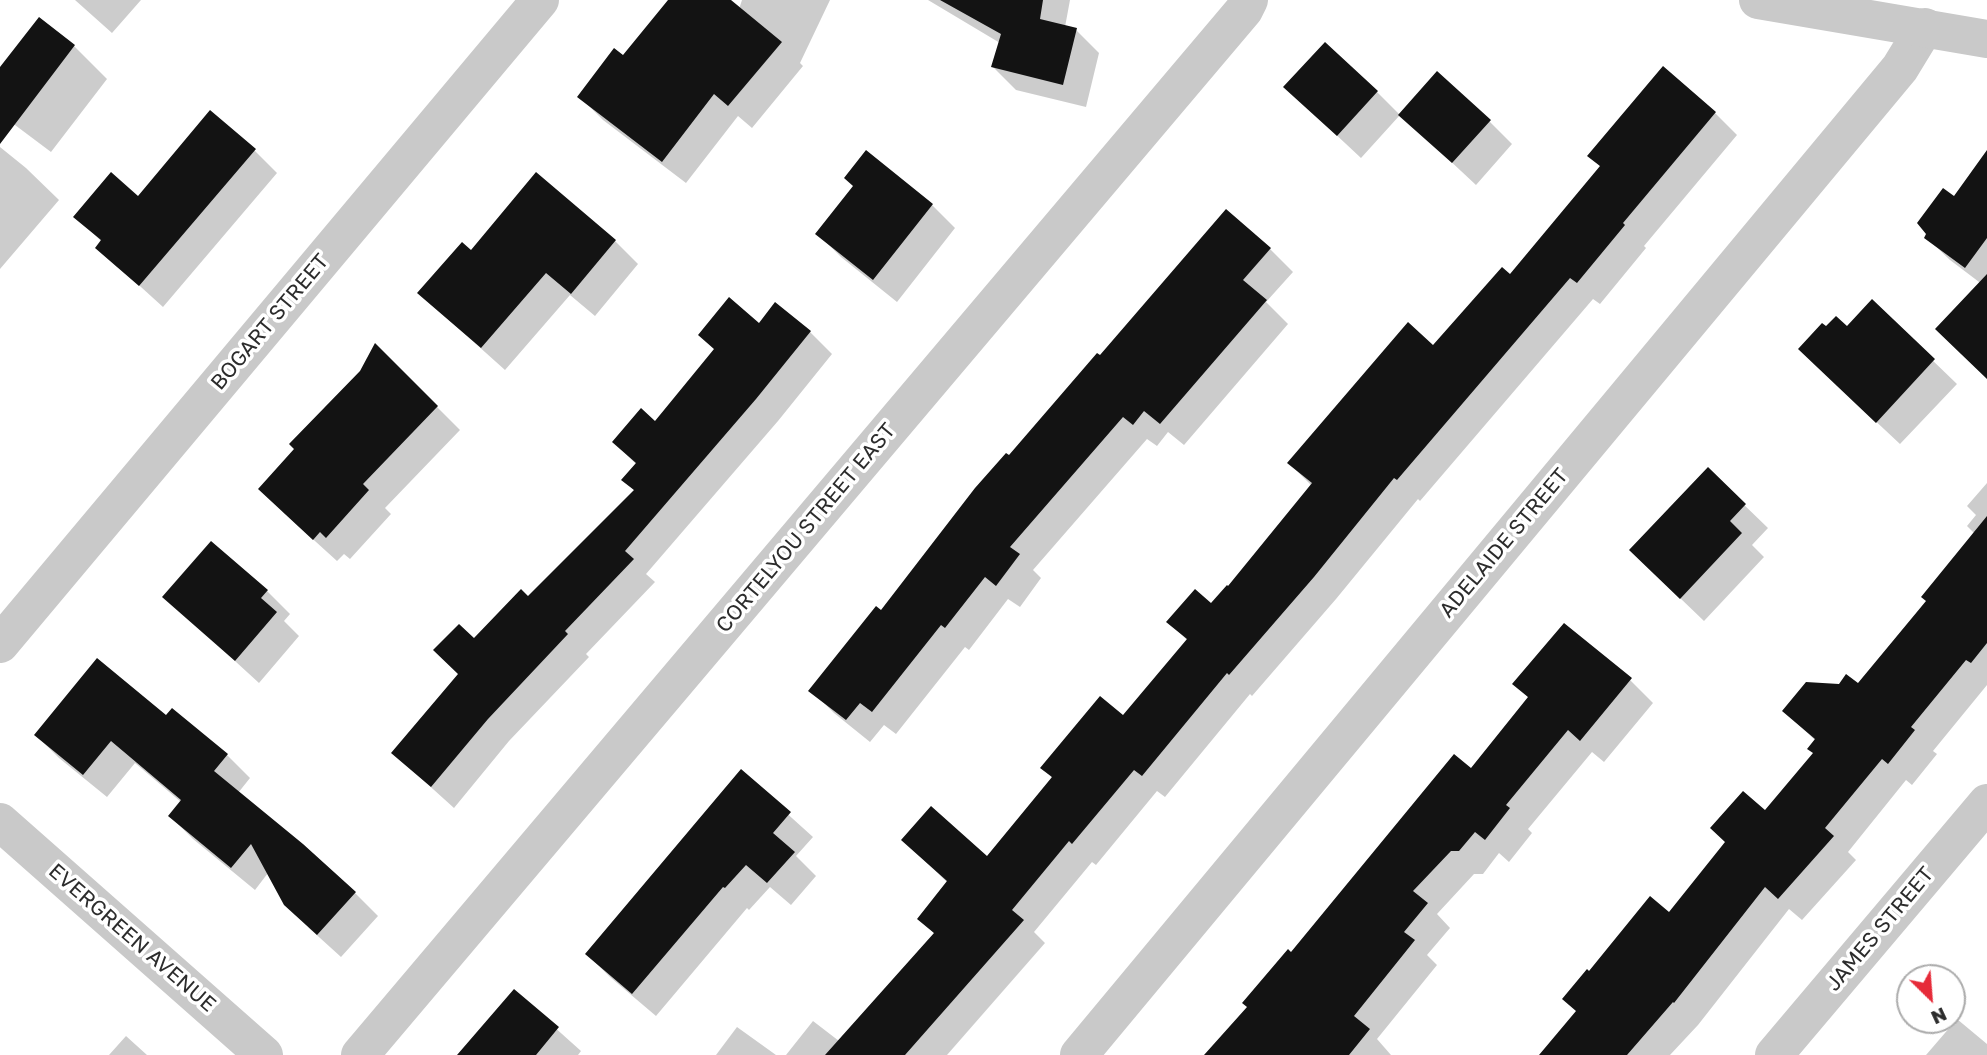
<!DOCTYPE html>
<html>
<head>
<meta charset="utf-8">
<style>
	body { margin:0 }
	#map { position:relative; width:1987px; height:1055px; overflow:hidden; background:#fff; font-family:"Golos Text",sans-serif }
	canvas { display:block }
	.north { position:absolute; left:1896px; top:964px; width:70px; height:70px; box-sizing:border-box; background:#fff; border:2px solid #ababab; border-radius:50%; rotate:155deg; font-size:19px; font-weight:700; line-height:28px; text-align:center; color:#2c2c2c }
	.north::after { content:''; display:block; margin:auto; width:24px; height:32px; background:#e62b39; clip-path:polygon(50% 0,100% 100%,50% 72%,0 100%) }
</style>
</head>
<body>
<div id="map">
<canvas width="1987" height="1055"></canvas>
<div class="north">N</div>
</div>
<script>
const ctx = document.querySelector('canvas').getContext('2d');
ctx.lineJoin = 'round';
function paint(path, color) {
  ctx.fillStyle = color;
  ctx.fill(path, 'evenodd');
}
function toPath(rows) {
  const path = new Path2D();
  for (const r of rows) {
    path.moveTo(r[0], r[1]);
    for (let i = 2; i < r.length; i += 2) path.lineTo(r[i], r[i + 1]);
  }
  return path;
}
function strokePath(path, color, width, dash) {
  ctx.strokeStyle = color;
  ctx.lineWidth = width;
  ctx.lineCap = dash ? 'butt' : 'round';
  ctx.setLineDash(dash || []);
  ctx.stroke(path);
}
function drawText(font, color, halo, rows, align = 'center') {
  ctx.font = font + ' "Golos Text",sans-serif';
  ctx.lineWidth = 7;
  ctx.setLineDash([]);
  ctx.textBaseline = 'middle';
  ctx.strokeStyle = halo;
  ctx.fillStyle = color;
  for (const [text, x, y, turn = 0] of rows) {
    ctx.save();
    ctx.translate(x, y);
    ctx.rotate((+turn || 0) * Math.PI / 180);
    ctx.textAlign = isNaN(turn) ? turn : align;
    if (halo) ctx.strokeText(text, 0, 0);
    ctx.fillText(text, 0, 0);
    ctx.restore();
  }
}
paint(toPath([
	[75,0,141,0,112,33],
	[671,0,728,0,739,9,742,0,830,0,800,63,803,66,752,128,738,116,686,183,603,120,580,97,623,58],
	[928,0,1070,0,1065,27,1076,30,1099,53,1086,107,1016,90,993,67,1000,43],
	[39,19,74,46,107,79,51,152,15,125,0,110,0,70],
	[1285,87,1377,92,1400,115,1361,158],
	[1715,113,1737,135,1644,246,1646,248,1600,304,1593,299,1420,501,1418,499,1336,599,1252,696,1250,694,1165,797,1157,791,1096,865,1092,862,1034,932,1045,943,947,1055,786,1055,813,1021,839,1041,935,934,919,919,948,883,903,840,987,859,1053,779,1043,768,1124,718,1188,641,1169,622,1212,606,1229,589,1312,486,1289,463,1433,348,1510,277,1601,167,1590,156],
	[1401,115,1489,121,1512,144,1476,185],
	[0,147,26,168,59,200,0,269],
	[254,150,277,173,163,307,98,248,102,242,76,216,139,198],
	[866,152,932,205,955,228,897,302,841,257,818,234,855,187],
	[1987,188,1987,288,1950,260,1926,237,1954,198],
	[615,241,638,264,595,316,570,295,505,370,419,293,472,252],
	[1270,249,1293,272,1266,302,1288,324,1184,445,1168,432,1157,446,1147,439,1033,570,1041,578,1020,607,1008,599,969,650,965,647,896,734,884,725,870,742,834,713,811,690,882,613,1009,458,1100,358],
	[1872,302,1957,384,1900,444,1823,372,1847,328],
	[759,325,810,332,832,354,778,421,646,574,655,582,586,654,589,657,509,741,454,808,393,753,460,675,474,641,528,598,635,491,623,480,637,465,614,442,655,424,715,350,700,335],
	[376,346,460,430,385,508,391,514,350,559,344,554,337,561,283,512,296,449,362,372],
	[1708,470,1768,528,1752,545,1764,557,1704,621,1654,573],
	[1987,483,1987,685,1933,751,1937,754,1912,785,1906,780,1848,852,1856,860,1802,920,1789,909,1698,1025,1670,1055,1541,1055,1578,1012,1589,973,1670,914,1765,813,1815,754,1816,741,1784,711,1858,686,1928,601,1975,534,1967,526,1976,515,1967,506],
	[267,591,290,614,284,621,299,636,259,683,165,597],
	[1630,680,1653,703,1604,762,1592,752,1528,829,1532,833,1509,862,1499,853,1483,874,1474,874,1437,914,1450,928,1427,955,1437,965,1377,1039,1391,1055,1206,1055,1249,1007,1291,954,1472,770,1529,698,1515,684],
	[166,718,227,755,250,778,238,793,355,893,378,916,341,957,309,928,268,873,255,890,193,839,170,816,181,802,135,763,107,797,59,758,36,735],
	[741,772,813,837,796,856,816,876,791,905,770,887,749,910,747,908,656,1016,610,977,587,954],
	[514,991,581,1051,578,1055,460,1055],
	[1957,1019,1987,1044,1987,1055,1926,1055],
	[737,1027,776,1055,716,1055],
	[126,1036,147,1055,109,1055]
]), '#0003');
paint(toPath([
	[668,0,731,0,782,42,728,106,714,94,662,162,577,97,614,48,623,55],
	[940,0,1043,0,1040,19,1077,28,1063,85,991,67,1001,34],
	[39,17,75,45,0,144,0,67],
	[1325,42,1378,91,1337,136,1283,87],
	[1663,66,1716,112,1623,223,1625,225,1577,283,1570,278,1397,480,1394,478,1314,577,1229,675,1227,673,1142,776,1134,770,1072,844,1069,841,1012,910,1024,920,905,1055,825,1055,934,933,917,919,947,881,901,840,931,806,987,856,1052,777,1040,768,1100,696,1123,715,1187,639,1166,622,1195,589,1211,603,1227,585,1228,586,1312,483,1287,463,1408,322,1433,345,1502,267,1510,274,1600,166,1587,156],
	[1437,71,1491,120,1452,163,1398,115],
	[210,110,256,149,139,286,95,248,101,240,73,217,111,172,138,196],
	[866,150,933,204,873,280,815,234,853,186,844,178],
	[1987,150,1987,238,1965,268,1924,238,1926,234,1917,223,1943,188,1954,196],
	[536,172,616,240,571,294,546,273,481,348,417,293,462,242,471,250],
	[1226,209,1271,248,1243,280,1267,300,1160,424,1144,411,1133,425,1123,417,1010,547,1020,554,996,586,985,577,945,628,941,625,872,712,860,703,846,720,808,691,876,606,881,610,975,488,1006,453,1009,455,1097,353,1100,355],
	[1987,274,1987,379,1935,329],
	[729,297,759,323,775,302,811,331,756,399,625,551,634,559,565,631,568,634,488,719,431,787,391,753,458,674,433,650,459,624,474,638,521,589,528,596,634,490,621,480,636,463,612,442,641,408,655,421,714,349,698,335],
	[1872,299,1935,359,1876,423,1798,349,1822,323,1826,326,1836,316,1847,326],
	[375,343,438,406,363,484,369,490,326,538,320,532,313,540,258,489,294,449,289,444,360,371],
	[1708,467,1746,504,1730,521,1742,533,1680,599,1629,550],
	[1987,516,1987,643,1971,663,1966,660,1911,727,1915,730,1888,764,1882,759,1825,828,1834,836,1778,899,1765,887,1674,1003,1673,1002,1627,1055,1539,1055,1576,1011,1562,999,1587,969,1589,971,1650,896,1669,912,1725,842,1710,828,1743,791,1765,810,1813,753,1807,749,1815,739,1782,711,1806,682,1839,684,1846,674,1858,683,1926,601,1921,597],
	[211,541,268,590,261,598,277,612,235,661,162,597],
	[1564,623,1632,678,1580,741,1568,730,1506,805,1510,808,1485,840,1475,832,1459,851,1451,851,1413,891,1428,903,1404,932,1415,940,1354,1016,1370,1029,1349,1055,1204,1055,1247,1007,1242,1003,1288,949,1291,952,1454,754,1471,768,1528,697,1512,684],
	[97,658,166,715,172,708,228,754,214,771,303,844,356,892,317,935,284,905,251,844,231,868,168,816,181,800,111,741,83,775,34,735],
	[741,769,791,812,773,833,795,852,767,883,746,865,725,888,723,887,632,994,585,954],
	[514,989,559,1027,536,1055,457,1055]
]), '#131313');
strokePath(toPath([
	[0,644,540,0],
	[0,822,264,1055],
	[360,1055,1244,10,1249,0],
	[1079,1055,1900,68,1925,27],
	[1774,1055,1987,803]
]), '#c9c9c9', 38);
strokePath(toPath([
	[1758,0,1987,39]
]), '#c9c9c9', 38);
drawText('21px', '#2c2c2c', '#fff', [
	["BOGART STREET",270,322,-50],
	["CORTELYOU STREET EAST",806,528,-50],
	["ADELAIDE STREET",1504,543,-50],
	["JAMES STREET",1880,929,-50],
	["EVERGREEN AVENUE",132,938,41]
]);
</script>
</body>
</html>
